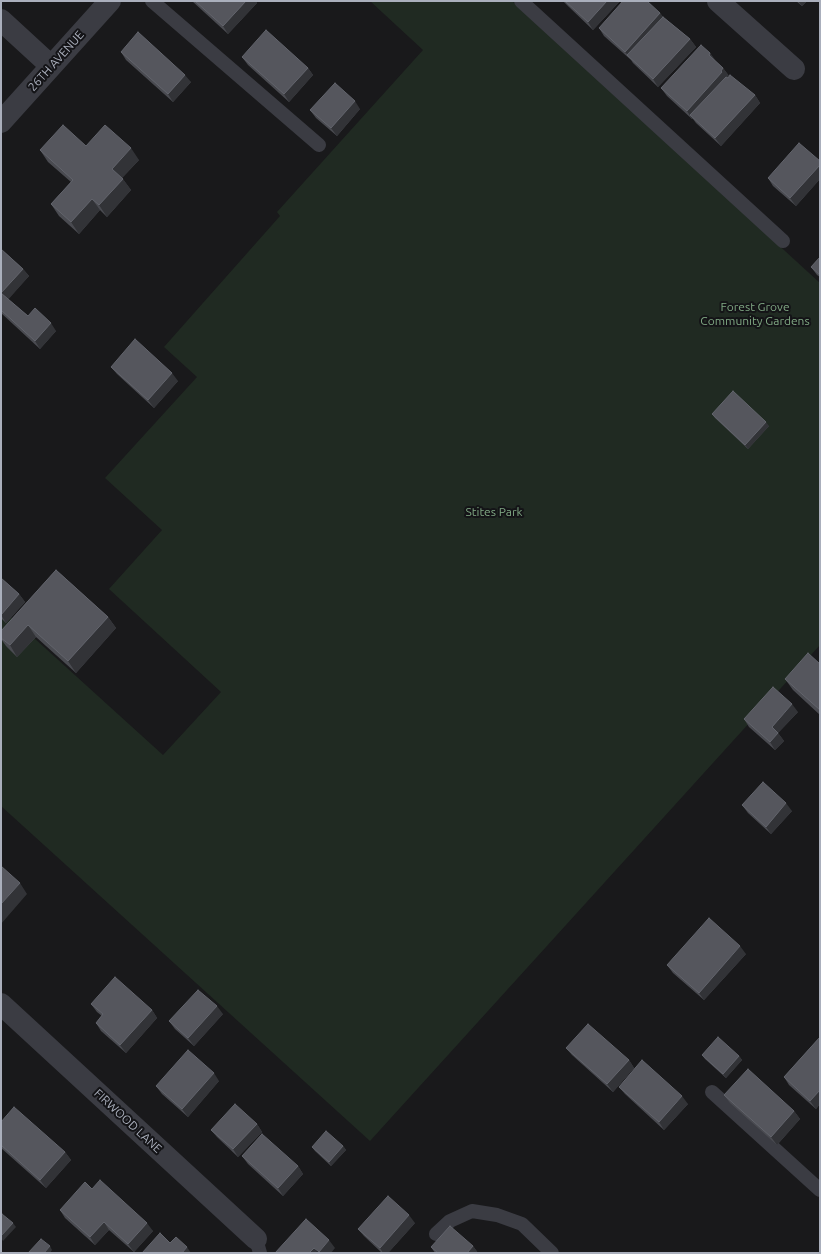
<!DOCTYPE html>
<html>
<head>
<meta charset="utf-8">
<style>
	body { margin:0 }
	#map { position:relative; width:821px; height:1254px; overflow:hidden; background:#19191b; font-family:Ubuntu,sans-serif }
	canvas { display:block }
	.frame { position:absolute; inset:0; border:2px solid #aaafbc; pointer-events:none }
</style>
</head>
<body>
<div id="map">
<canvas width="821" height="1254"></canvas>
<div class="frame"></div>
</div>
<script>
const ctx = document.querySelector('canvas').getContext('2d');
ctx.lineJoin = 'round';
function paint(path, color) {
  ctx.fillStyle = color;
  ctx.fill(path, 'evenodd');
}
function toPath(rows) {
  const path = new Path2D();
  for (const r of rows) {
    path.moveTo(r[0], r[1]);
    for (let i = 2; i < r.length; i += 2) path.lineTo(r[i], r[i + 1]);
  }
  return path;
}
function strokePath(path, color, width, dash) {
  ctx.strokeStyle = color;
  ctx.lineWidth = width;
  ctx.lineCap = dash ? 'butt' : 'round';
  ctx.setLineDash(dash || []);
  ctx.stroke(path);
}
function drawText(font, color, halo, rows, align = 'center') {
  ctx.font = font + ' Ubuntu,sans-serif';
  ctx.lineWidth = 4;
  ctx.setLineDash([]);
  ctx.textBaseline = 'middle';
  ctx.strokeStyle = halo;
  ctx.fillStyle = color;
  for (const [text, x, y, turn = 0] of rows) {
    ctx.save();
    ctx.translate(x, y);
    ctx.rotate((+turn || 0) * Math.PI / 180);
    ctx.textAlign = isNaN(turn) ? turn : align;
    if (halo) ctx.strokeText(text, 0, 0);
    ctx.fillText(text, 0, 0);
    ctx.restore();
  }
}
paint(toPath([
	[370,1,512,1,820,283,820,645,370,1141,1,806,1,608,163,755,221,692,109,589,162,530,105,478,197,377,164,347,280,216,277,212,423,50]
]), '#202a22');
strokePath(toPath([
	[152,1,319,145],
	[521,1,783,241],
	[712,1092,820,1190],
	[436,1234,450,1221,472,1211,497,1215,522,1224,552,1253],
	[256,1239,260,1253]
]), '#3b3c43', 14);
strokePath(toPath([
	[718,1,794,69],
	[1,20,51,66],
	[1,122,110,1],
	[1,1004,256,1239]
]), '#3b3c43', 22);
paint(toPath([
	[192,1,255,1,257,3,228,34],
	[563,1,620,1,593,30,569,7],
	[796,1,807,1,802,6],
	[660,13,663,17,690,39,696,47,658,87,633,63,631,60,604,36,599,28],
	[121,52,191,82,173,102,126,60],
	[710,53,715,61,723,68,729,76,727,78,755,95,760,103,721,146,696,123,693,119,692,119,667,96,661,88],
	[242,57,308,68,313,75,289,102,248,65],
	[360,109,337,136,316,118,310,110],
	[86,146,139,160,122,178,131,190,107,217,100,210,79,234,59,216,51,204,71,182,48,162,40,150],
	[820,161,820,179,796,206,773,186,768,178],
	[1,249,23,269,29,276,8,299,28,316,56,331,40,349,1,313],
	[820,257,820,277,817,275,811,267],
	[111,367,178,381,154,408,117,374],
	[712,414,769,426,748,449,715,418],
	[56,570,108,617,116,628,76,673,36,637,17,657,6,646,1,639,1,631],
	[1,578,19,594,25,602,6,623,1,618],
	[820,664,820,715,793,690,785,679],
	[798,712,778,733,784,741,775,750,749,727,744,719],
	[742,805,792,811,771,834,748,813],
	[746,954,704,1000,673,973,667,965],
	[91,1004,152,1010,157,1018,126,1053,101,1031,96,1023,102,1016,97,1012],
	[223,1014,194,1046,175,1029,169,1021],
	[820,1037,820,1104,816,1109,789,1085,784,1077],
	[566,1048,629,1060,634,1068,613,1092,572,1055],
	[702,1055,739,1056,742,1060,726,1078,705,1059],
	[219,1081,188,1117,162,1094,156,1086],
	[619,1087,688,1104,664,1130,625,1094],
	[724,1095,794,1111,800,1119,777,1145,730,1103],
	[1,1122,65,1152,71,1160,46,1188,1,1148],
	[257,1124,262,1132,238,1157,217,1137,211,1130],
	[343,1146,346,1150,331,1166,315,1151,312,1147],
	[242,1156,298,1166,303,1174,283,1196,248,1164],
	[92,1189,153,1231,134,1252,109,1230,95,1245,65,1218,60,1210],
	[415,1223,388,1253,382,1253,364,1236,358,1229],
	[473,1246,478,1253,435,1253,431,1247]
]), '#4a4b51');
paint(toPath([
	[246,1,255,1,257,3,228,34,223,26],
	[607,1,620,1,593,30,588,22],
	[798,1,807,1,802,6],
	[660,13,666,21,628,55,625,52],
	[690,39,696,47,658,87,653,79],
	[710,53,716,61,709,55],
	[308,68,313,75,289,102,284,94],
	[723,68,729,76,690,115,693,119,692,119,687,111],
	[185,75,191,82,173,102,168,94],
	[755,95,760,103,721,146,715,138],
	[355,101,360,109,337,136,331,128],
	[131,148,139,160,120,180,112,169],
	[820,165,820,179,796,206,790,198],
	[123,179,131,190,107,217,99,205],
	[92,199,100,210,79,234,71,222],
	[23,269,29,276,7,301,1,293],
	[51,323,56,331,40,349,35,341],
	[172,373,178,381,154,408,148,400],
	[766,422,769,426,748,449,745,445],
	[19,594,25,602,6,623,1,615],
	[108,617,116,628,76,673,68,661],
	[28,625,36,637,17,657,10,645],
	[792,704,798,712,778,733,784,741,775,750,770,742,772,727],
	[786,803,792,811,771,834,766,827],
	[20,883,27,894,1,924,1,904],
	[740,946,746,954,704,1000,699,993],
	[217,1006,223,1014,194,1046,188,1038],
	[152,1010,157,1018,126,1053,120,1045],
	[739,1056,742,1060,726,1078,723,1074],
	[629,1060,634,1068,613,1092,607,1084],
	[214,1073,219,1081,188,1117,182,1109],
	[820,1090,820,1104,816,1109,810,1101],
	[682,1096,688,1104,664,1130,659,1122],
	[794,1111,800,1119,777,1145,771,1137],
	[257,1124,262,1132,238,1157,233,1149],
	[343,1146,346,1150,331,1166,329,1162],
	[65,1152,71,1160,46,1188,40,1180],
	[298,1166,303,1174,283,1196,278,1188],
	[409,1215,415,1223,388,1253,383,1253,380,1248],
	[104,1222,109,1230,95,1245,90,1237],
	[13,1223,16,1227,3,1241,1,1238,1,1236],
	[147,1223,153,1231,134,1252,128,1244],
	[329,1240,335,1248,331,1253,319,1253,319,1252],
	[50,1246,52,1250,50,1253,44,1253],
	[473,1246,478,1253,467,1253],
	[187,1247,191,1253,182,1253],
	[314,1248,318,1253,309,1253]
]), '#323337');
const building = toPath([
	[195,1,246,1,223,26,195,1],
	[565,1,607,1,588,22,565,1],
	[623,1,647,1,660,13,625,52,599,28,623,1],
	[663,17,690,39,653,79,627,55,663,17],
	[266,30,308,68,284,94,242,57,266,30],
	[138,32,185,75,168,94,121,52,138,32],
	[701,45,710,53,709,55,723,68,721,71,722,72,687,111,661,88,701,45],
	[730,75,755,95,715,138,690,115,726,77,728,78,730,75],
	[335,83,355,101,331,128,310,110,335,83],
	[63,125,86,146,105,125,131,148,112,169,123,179,99,205,92,199,71,222,51,204,73,180,40,150,63,125],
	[799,143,820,161,820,165,790,198,768,178,799,143],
	[1,249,23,269,1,293,28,316,35,308,51,323,35,341,1,310,1,249],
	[820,257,820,275,811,267,820,257],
	[135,339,172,373,148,400,111,367,135,339],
	[733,391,766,422,745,445,712,414,733,391],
	[56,570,108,617,68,661,28,625,10,645,1,638,1,631,56,570],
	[1,578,19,594,1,615,1,578],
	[808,653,820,664,820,710,785,679,808,653],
	[773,687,792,704,772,727,778,733,770,742,744,719,773,687],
	[763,782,786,803,766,827,742,805,763,782],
	[1,866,20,883,1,904,1,866],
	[709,918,740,946,699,993,667,965,709,918],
	[115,977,152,1010,120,1045,96,1023,103,1014,91,1004,115,977],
	[198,990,217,1006,188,1038,169,1021,198,990],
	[588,1024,629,1060,607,1084,566,1048,588,1024],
	[718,1037,739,1056,723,1074,702,1055,718,1037],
	[820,1037,820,1090,810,1101,784,1077,820,1037],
	[188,1050,214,1073,182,1109,156,1086,188,1050],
	[642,1060,682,1096,659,1122,619,1087,642,1060],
	[748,1069,794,1111,771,1137,724,1095,748,1069],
	[235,1104,257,1124,233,1149,211,1130,235,1104],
	[14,1107,65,1152,40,1180,1,1145,1,1122,14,1107],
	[326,1131,343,1146,329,1162,312,1147,326,1131],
	[262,1134,298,1166,278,1188,242,1156,262,1134],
	[100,1180,147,1223,128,1244,104,1222,90,1237,60,1210,85,1182,92,1189,100,1180],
	[388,1196,409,1215,380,1248,358,1229,388,1196],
	[2,1214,13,1223,1,1236,1,1215,2,1214],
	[306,1219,329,1240,319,1252,314,1248,309,1253,275,1253,306,1219],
	[450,1226,473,1246,467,1253,438,1253,431,1247,450,1226],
	[160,1233,170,1243,176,1237,187,1247,182,1253,142,1253,160,1233],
	[41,1239,50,1246,44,1253,28,1253,41,1239]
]);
paint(building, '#55565d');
strokePath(building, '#62646c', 1);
drawText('12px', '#aaafbc', '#141417', [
	["26TH AVENUE",56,61,-48],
	["FIRWOOD LANE",128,1121,43]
]);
drawText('12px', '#80a984', '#141417', [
	["Forest Grove",755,307],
	["Community Gardens",755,321],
	["Stites Park",494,512]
]);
</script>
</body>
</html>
